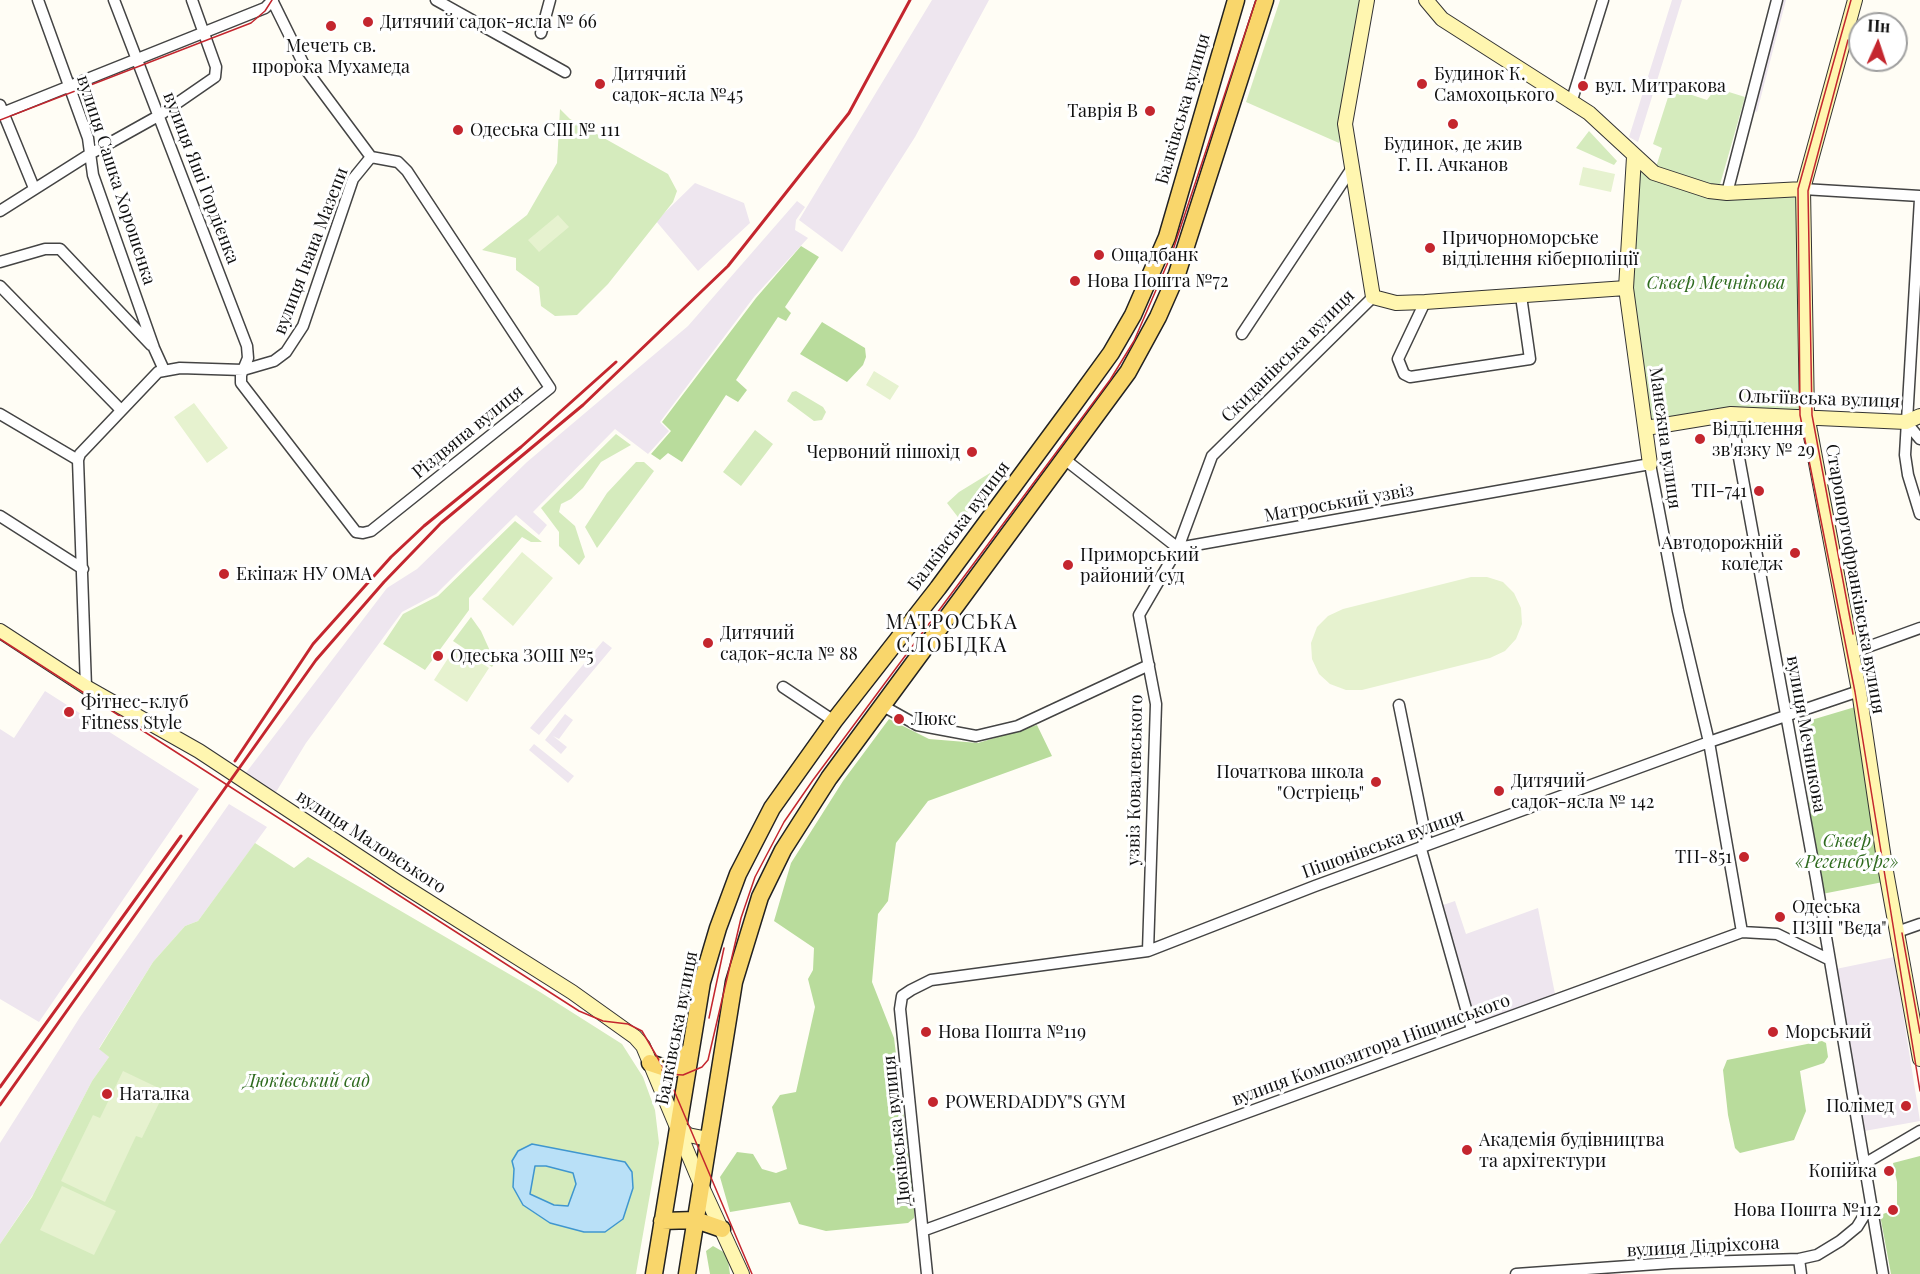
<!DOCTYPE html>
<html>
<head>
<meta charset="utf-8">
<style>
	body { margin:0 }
	#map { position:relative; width:1920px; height:1274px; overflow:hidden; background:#fffdf5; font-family:"Playfair Display",serif }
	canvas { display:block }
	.north { position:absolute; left:1848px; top:12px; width:60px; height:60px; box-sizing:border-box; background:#fff; border:2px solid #a0a0a0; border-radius:50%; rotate:3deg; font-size:16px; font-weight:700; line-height:24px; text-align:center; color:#111 }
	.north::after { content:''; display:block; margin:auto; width:21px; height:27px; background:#c4262e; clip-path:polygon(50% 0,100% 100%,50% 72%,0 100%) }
</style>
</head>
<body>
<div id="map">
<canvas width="1920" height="1274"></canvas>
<div class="north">Пн</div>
</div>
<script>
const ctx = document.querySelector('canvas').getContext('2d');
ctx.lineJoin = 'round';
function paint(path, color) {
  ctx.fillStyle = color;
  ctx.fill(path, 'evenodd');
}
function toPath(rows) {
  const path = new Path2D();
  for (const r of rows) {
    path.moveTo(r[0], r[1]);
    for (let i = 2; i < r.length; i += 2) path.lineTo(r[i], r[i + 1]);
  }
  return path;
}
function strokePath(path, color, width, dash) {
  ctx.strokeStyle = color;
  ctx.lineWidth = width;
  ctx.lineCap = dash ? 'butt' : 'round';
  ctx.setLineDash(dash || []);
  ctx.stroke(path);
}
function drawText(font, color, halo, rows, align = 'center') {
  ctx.font = font + ' "Playfair Display",serif';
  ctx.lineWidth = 6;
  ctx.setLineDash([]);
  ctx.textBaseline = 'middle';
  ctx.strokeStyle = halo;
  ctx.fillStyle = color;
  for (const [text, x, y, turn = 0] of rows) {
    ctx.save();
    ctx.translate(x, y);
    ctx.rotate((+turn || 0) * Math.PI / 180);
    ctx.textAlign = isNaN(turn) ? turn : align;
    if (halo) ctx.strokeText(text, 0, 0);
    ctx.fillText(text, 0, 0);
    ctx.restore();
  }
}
paint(toPath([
	[932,0,989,0,915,137,842,252,799,220],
	[1672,0,1682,0,1638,142,1629,137],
	[1780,0,1786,0,1757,112,1752,110],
	[695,183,744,203,750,223,698,271,656,221],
	[797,201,805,207,796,220,795,230,808,238,754,297,660,422,669,431,648,454,615,429,533,512,547,525,539,535,516,515,436,594,402,612,306,743,276,792,245,774,387,588,417,569,527,462,688,326],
	[603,641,612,648,539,735,530,728],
	[45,691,199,789,39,1022,0,999,0,729,14,738],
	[565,714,573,720,559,739,553,736,567,747,561,754,545,740],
	[534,744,574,776,568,783,529,750],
	[229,804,267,827,198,921,185,926,153,962,99,1048,109,1057,92,1081,34,1193,0,1244,0,1143,80,1017],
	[1455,901,1466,934,1538,908,1556,999,1472,1030,1437,907],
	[1894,957,1920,1121,1859,1132,1831,970]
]), '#eee6ef');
paint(toPath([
	[1280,0,1363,0,1339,143,1246,102],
	[1671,88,1707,100,1716,88,1745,97,1719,188,1656,167,1662,148,1653,144],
	[560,109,570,119,668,174,677,191,673,202,608,284,577,315,555,316,541,306,539,287,516,270,516,258,482,250,527,215,557,163],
	[1589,131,1617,161,1614,165,1576,148],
	[1643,166,1709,191,1798,189,1807,415,1731,414,1646,428,1626,288,1631,172],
	[796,391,823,407,826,412,822,420,814,421,787,401,792,392],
	[755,430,773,444,741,486,723,472],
	[616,434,631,445,601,462,583,488,571,499,561,504,559,512,575,526,585,557,579,565,559,546,559,532,541,508],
	[636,462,644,462,654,471,597,548,585,527,607,493],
	[990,473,994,478,961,521,947,503,959,492],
	[515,521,542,542,531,542,522,537,510,551,469,598,469,610,425,670,383,644,403,614,438,596],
	[471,617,481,631,495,662,492,667,453,641],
	[255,843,294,868,308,857,540,992,622,1044,643,1077,655,1110,659,1143,636,1274,0,1274,0,1244,32,1197,92,1081,109,1057,99,1049,153,962,185,926,198,921]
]), '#d5ebbd');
paint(toPath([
	[801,246,819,257,785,307,791,313,786,321,778,317,736,380,747,390,738,402,726,395,682,462,668,453,660,460,651,454,671,431,662,422,756,298],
	[822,322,865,348,866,357,863,365,847,382,800,354],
	[1855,707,1883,882,1822,894,1798,724],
	[889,719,929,739,978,743,1037,725,1052,756,928,801,896,843,888,901,878,914,872,982,894,1038,915,1207,914,1218,908,1223,826,1231,799,1224,790,1202,730,1212,720,1177,737,1152,753,1154,762,1169,776,1173,787,1169,772,1107,780,1095,796,1092,815,1007,808,979,813,970,814,948,774,921,791,863,843,781],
	[1822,1041,1826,1043,1828,1057,1824,1063,1800,1071,1806,1111,1794,1140,1740,1153,1735,1148,1728,1115,1723,1070,1727,1060],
	[1920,1156,1920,1274,1891,1274,1880,1215,1897,1209,1897,1182,1893,1163],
	[713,1246,727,1254,730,1274,710,1274,706,1251]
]), '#b9dc9c');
paint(toPath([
	[1583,167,1615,174,1611,192,1579,185],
	[558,215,569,227,539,252,528,240],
	[874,371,899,386,890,400,866,385],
	[194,403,228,448,207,463,174,417],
	[522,552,553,578,513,626,482,599],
	[1471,577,1487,577,1503,582,1514,593,1521,608,1522,624,1516,639,1505,651,1490,658,1362,690,1346,690,1330,684,1319,674,1312,659,1311,643,1317,627,1328,616,1343,609],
	[456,646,489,668,467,702,434,680],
	[123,1071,165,1091,142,1138,136,1136,105,1202,61,1181,93,1115,100,1118],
	[62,1186,116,1211,94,1255,40,1230]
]), '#e6f2cf');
const water = toPath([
	[532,1144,625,1162,632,1172,633,1188,623,1219,605,1232,584,1232,550,1223,523,1205,513,1187,514,1169,512,1161,518,1151,532,1144],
	[535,1166,546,1166,573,1173,576,1184,568,1206,554,1205,530,1194,535,1166]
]);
paint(water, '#b9e0f7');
strokePath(water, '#3f96cf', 1.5);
const street = toPath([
	[38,0,88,138,93,175,154,348,164,370],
	[114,0,247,346,248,358,241,375,241,383,356,532,363,533,371,531,550,388,407,171,398,162,371,157],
	[272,0,307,71,371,157],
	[436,0,565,72],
	[541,33,550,0],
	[1571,103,1603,0],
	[0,105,34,188],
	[0,114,265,8,273,0],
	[1803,189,1920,196],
	[1727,193,1777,0],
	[1920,199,1905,455,1908,475,1920,514],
	[0,211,90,154,160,115,215,77,216,67,192,0],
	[0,262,45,249,60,249,151,345],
	[0,286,121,410],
	[1425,302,1398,359,1404,374,1410,377,1530,359,1521,296],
	[1242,334,1352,168],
	[0,414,78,460],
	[1731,414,1816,878,1883,1274],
	[1906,422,1920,439],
	[1063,458,1178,548,1650,464,1678,611,1709,742,1742,932],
	[0,516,83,569],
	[1851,653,1920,628],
	[86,687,78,460,80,454,158,372,180,368,243,370,274,361,286,352,303,326,353,179,371,157],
	[783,687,834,721],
	[1399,705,1426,838,1421,849,1472,1030],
	[883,706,917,725,976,736,1018,726,1149,665],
	[1897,932,1920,924],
	[1148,951,1156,704,1139,615,1178,548,1212,456,1373,297],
	[1864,1164,1920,1131],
	[925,1230,1742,932,1777,934,1828,959],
	[1799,1259,1801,1274],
	[927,1274,900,1009,902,996,911,990,931,980,1148,951,1315,886,1709,742,1859,691],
	[1516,1274,1671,1263,1799,1259,1817,1255,1840,1241,1857,1227,1870,1206]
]);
const secondary = toPath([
	[1367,0,1345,124,1373,297,1396,303,1425,302,1626,288],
	[1426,0,1442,19,1589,113,1654,173,1709,191,1727,193,1803,189],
	[1855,0,1803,189,1807,415,1859,691,1885,866,1920,1059],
	[1634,157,1626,288,1650,464],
	[1646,428,1731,414,1906,422,1920,416],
	[0,631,86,687,199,751,396,881,572,992,635,1037,643,1046,702,1187,742,1274],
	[678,1126,688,1135,708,1139]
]);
const primary = toPath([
	[650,1063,671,1070,681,1065,690,1050],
	[662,1221,696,1220,722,1229],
	[654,1274,702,982,718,928,738,874,772,808,834,721,938,588,1074,404,1111,353,1133,315,1167,237,1236,0],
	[687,1274,734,982,760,897,783,850,829,778,1128,372,1158,317,1177,274,1265,0]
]);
strokePath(street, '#444', 13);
strokePath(secondary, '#333', 16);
strokePath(primary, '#222', 19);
strokePath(street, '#fff', 10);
strokePath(secondary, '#fff6b0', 14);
strokePath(primary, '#f9d66b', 16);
strokePath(toPath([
	[1851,0,1798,189,1800,415,1855,692,1920,1091],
	[1848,40,1808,191,1812,415,1853,634],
	[0,120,251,23,265,11,272,0],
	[0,639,579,1011,603,1021,628,1024,642,1031,667,1074,752,1274],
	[1902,933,1920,1033],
	[709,1018,724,948],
	[662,1070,667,1074,683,1075,702,1067,708,1060,741,918,755,877,784,822,813,780,1110,380,1134,341,1172,253,1256,0]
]), '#c4262e', 1.5);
strokePath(toPath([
	[235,761,313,644,391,557,424,526,521,447,616,362],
	[0,1087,181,836],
	[0,1105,316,660,384,582,441,523,583,405,728,266,849,113,910,0]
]), '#c4262e', 3);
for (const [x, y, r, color] of [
	[368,22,6,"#c4262e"],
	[331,26,6,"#c4262e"],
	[600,84,6,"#c4262e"],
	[1422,84,6,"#c4262e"],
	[1583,86,6,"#c4262e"],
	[1150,111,6,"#c4262e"],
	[1453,124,6,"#c4262e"],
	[458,130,6,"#c4262e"],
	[1430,248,6,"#c4262e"],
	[1099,255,6,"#c4262e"],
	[1075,281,6,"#c4262e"],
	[1700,439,6,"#c4262e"],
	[972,452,6,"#c4262e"],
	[1759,491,6,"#c4262e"],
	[1795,553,6,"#c4262e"],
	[1068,565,6,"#c4262e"],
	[224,574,6,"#c4262e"],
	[708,643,6,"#c4262e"],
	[438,656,6,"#c4262e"],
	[69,712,6,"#c4262e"],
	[899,719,6,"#c4262e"],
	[1376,782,6,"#c4262e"],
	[1499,791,6,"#c4262e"],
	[1744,857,6,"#c4262e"],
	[1780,917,6,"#c4262e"],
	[926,1032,6,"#c4262e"],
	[1773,1032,6,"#c4262e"],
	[107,1094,6,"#c4262e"],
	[933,1102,6,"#c4262e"],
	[1906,1106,6,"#c4262e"],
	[1467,1150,6,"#c4262e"],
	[1889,1171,6,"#c4262e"],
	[1893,1210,6,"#c4262e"]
]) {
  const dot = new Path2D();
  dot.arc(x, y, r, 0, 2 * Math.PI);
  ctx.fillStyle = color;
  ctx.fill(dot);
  strokePath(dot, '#fff', 2);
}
drawText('18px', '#111', '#fff', [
	["Дитячий садок-ясла № 66",380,22],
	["Мечеть св.",331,46,"center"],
	["пророка Мухамеда",331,67,"center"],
	["Дитячий",612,74],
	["садок-ясла №45",612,95],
	["Будинок К.",1434,74],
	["Самохоцького",1434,95],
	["вул. Митракова",1595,86],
	["Таврія В",1138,111,"right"],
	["Одеська СШ № 111",470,130],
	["Будинок, де жив",1453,144,"center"],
	["Г. П. Ачканов",1453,165,"center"],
	["Причорноморське",1442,238],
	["відділення кіберполіції",1442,259],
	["Ощадбанк",1111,255],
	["Нова Пошта №72",1087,281],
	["Відділення",1712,429],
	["зв'язку № 29",1712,450],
	["Червоний пішохід",960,452,"right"],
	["ТП-741",1747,491,"right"],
	["Автодорожній",1783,543,"right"],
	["коледж",1783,564,"right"],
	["Приморський",1080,555],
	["районий суд",1080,576],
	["Екіпаж НУ ОМА",236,574],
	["Дитячий",720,633],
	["садок-ясла № 88",720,654],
	["Одеська ЗОШ №5",450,656],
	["Фітнес-клуб",81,702],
	["Fitness Style",81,723],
	["Люкс",911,719],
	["Початкова школа",1364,772,"right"],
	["\"Остріець\"",1364,793,"right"],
	["Дитячий",1511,781],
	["садок-ясла № 142",1511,802],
	["ТП-851",1732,857,"right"],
	["Одеська",1792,907],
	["ПЗШ \"Вєда\"",1792,928],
	["Нова Пошта №119",938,1032],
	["Морський",1785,1032],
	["Наталка",119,1094],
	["POWERDADDY\"S GYM",945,1102],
	["Полімед",1894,1106,"right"],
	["Академія будівництва",1479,1140],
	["та архітектури",1479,1161],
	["Копiйка",1877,1171,"right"],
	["Нова Пошта №112",1881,1210,"right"]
], 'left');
drawText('18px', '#111', '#fff', [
	["Балківська вулиця",1183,109,-74],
	["вулиця Яші Гордієнка",201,178,69],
	["вулиця Сашка Хорошенка",116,180,72],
	["вулиця Івана Мазепи",311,251,-69],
	["Скиданівська вулиця",1288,356,-45],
	["Ольгіївська вулиця",1819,399,2],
	["Різдвяна вулиця",468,432,-39],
	["Манежна вулиця",1665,438,82],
	["Матроський узвіз",1339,503,-10],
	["Балківська вулиця",959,526,-53],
	["Старопортофранківська вулиця",1855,579,80],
	["вулиця Мечникова",1806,734,80],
	["узвіз Ковалевського",1135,780,-89],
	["вулиця Маловського",371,842,33],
	["Пішонівська вулиця",1383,844,-20],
	["Балківська вулиця",677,1028,-79],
	["вулиця Композитора Ніщинського",1371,1050,-20],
	["Дюківська вулиця",897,1131,-96],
	["вулиця Дідріхсона",1703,1247,-3]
]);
drawText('italic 18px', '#2f6b1f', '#fff', [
	["Сквер Мечнікова",1716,283],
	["Сквер",1847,841],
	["«Регенсбург»",1847,862],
	["Дюківський сад",307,1081]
]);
ctx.letterSpacing = '1.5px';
drawText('20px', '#111', '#fff', [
	["МАТРОСЬКА",952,623],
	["СЛОБІДКА",952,646]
]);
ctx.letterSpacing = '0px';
</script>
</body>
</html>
